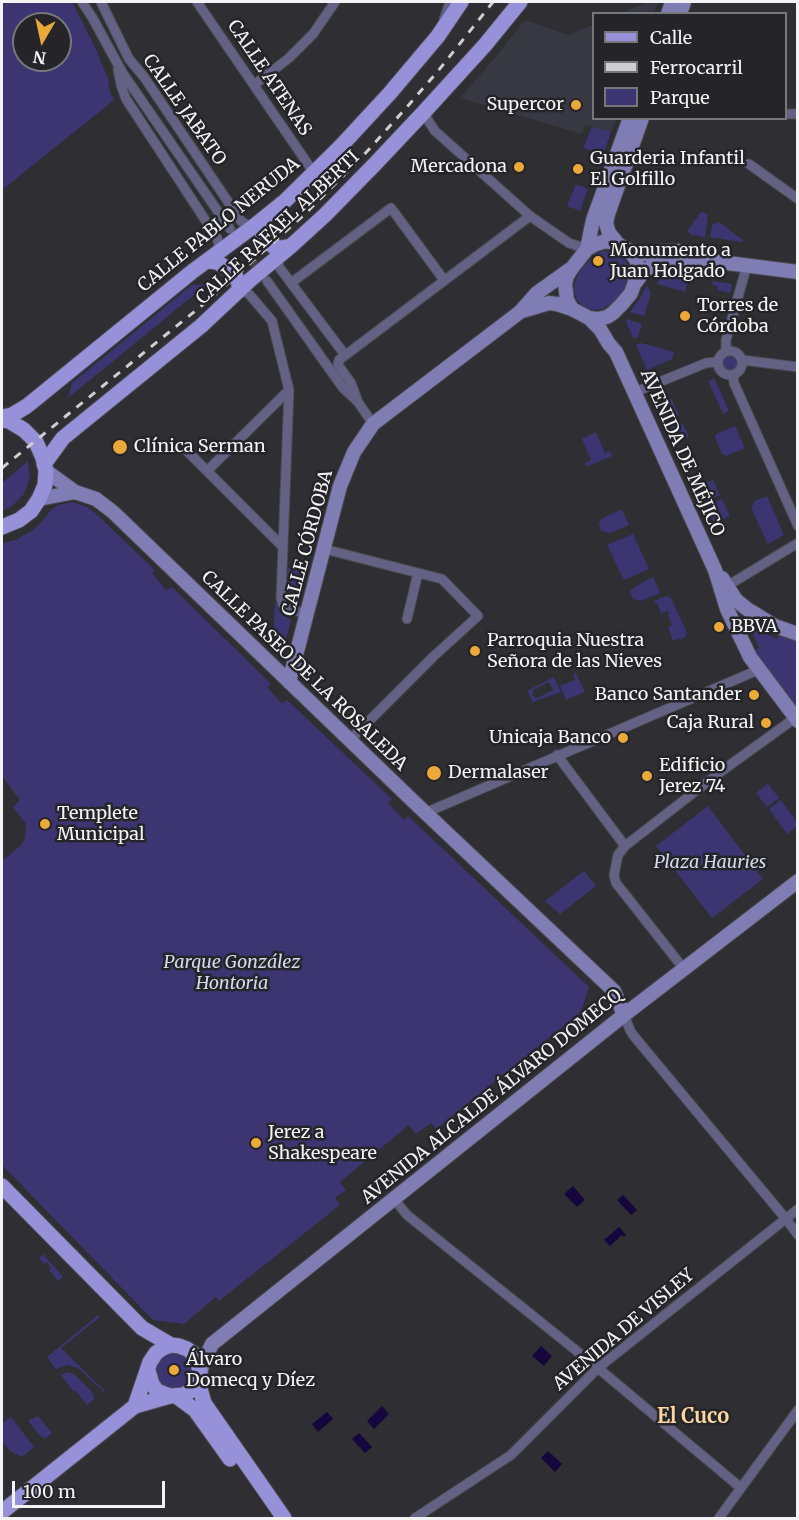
<!DOCTYPE html>
<html>
<head>
<meta charset="utf-8">
<style>
	body { margin:0 }
	#map { position:relative; width:799px; height:1520px; overflow:hidden; background:#2e2e33; font-family:Merriweather,serif }
	canvas { display:block }
	.frame { position:absolute; inset:0; border:3px solid #f3f3f6; pointer-events:none }
	.legend { position:absolute; left:592px; top:12px; width:195px; height:108px; box-sizing:border-box; background:#252529; border:2px solid #77777b; margin:0; padding:8px 10px; list-style:none; font-size:18px; color:#f3f3f6 }
	.legend li { display:flex; align-items:center; gap:12px; height:30px }
	.legend b { width:30px; border:2px solid #77777b }
	.north { position:absolute; left:12px; top:12px; width:60px; height:60px; box-sizing:border-box; background:#252529; border:2px solid #77777b; border-radius:50%; rotate:189deg; font-size:16px; font-weight:700; line-height:24px; text-align:center; color:#f3f3f6 }
	.north::after { content:''; display:block; margin:auto; width:21px; height:27px; background:#eba939; clip-path:polygon(50% 0,100% 100%,50% 72%,0 100%) }
	.scale { position:absolute; left:12px; top:1481px; width:153px; height:27px; box-sizing:border-box; border:3px solid #f3f3f6; border-top:0; padding-left:8px; font-size:18px; line-height:21px; white-space:nowrap; color:#f3f3f6; -webkit-text-stroke:4px #252529; paint-order:stroke }
</style>
</head>
<body>
<div id="map">
<canvas width="799" height="1520"></canvas>
<div class="frame"></div>
<ul class="legend">
<li><b style="height:8px;background:#9691d9"></b>Calle</li>
<li><b style="height:8px;background:#cfcfd2"></b>Ferrocarril</li>
<li><b style="height:16px;background:#3d3571"></b>Parque</li>
</ul>
<div class="north">N</div>
<div class="scale">100 m</div>
</div>
<script>
const ctx = document.querySelector('canvas').getContext('2d');
ctx.lineJoin = 'round';
function paint(path, color) {
  ctx.fillStyle = color;
  ctx.fill(path, 'evenodd');
}
function toPath(rows) {
  const path = new Path2D();
  for (const r of rows) {
    if (r.length === 3) {
      path.moveTo(r[0] + r[2], r[1]);
      path.arc(r[0], r[1], r[2], 0, 2 * Math.PI);
      continue;
    }
    path.moveTo(r[0], r[1]);
    for (let i = 2; i < r.length; i += 2) path.lineTo(r[i], r[i + 1]);
  }
  return path;
}
function strokePath(path, color, width, dash) {
  ctx.strokeStyle = color;
  ctx.lineWidth = width;
  ctx.lineCap = dash ? 'butt' : 'round';
  ctx.setLineDash(dash || []);
  ctx.stroke(path);
}
function drawText(font, color, halo, rows, align = 'center') {
  ctx.font = font + ' Merriweather,serif';
  ctx.lineWidth = 5;
  ctx.setLineDash([]);
  ctx.textBaseline = 'middle';
  ctx.strokeStyle = halo;
  ctx.fillStyle = color;
  for (const [text, x, y, turn = 0] of rows) {
    ctx.save();
    ctx.translate(x, y);
    ctx.rotate((+turn || 0) * Math.PI / 180);
    ctx.textAlign = isNaN(turn) ? turn : align;
    if (halo) ctx.strokeText(text, 0, 0);
    ctx.fillText(text, 0, 0);
    ctx.restore();
  }
}
paint(toPath([
	[648,2,658,2,654,13,619,14],
	[525,20,568,35,593,25,594,118,616,119,611,132,585,125,582,134,460,98,499,53]
]), '#383842');
paint(toPath([
	[2,2,72,2,97,51,99,58,108,78,110,92,114,100,2,190],
	[24,24,60,24,60,60,24,60],
	[592,127,611,132,603,155,583,148],
	[576,184,588,189,580,211,567,206],
	[701,212,703,212,708,215,705,237,692,235,687,231],
	[719,222,743,240,742,242,710,237,712,225],
	[603,251,615,252,622,256,628,265,629,274,624,289,615,301,602,309,592,310,585,308,577,300,574,291,574,285,578,275,585,265,597,254],
	[661,277,688,280,685,292,657,284],
	[713,281,732,284,730,293,717,290,718,287,712,285],
	[207,284,138,341,68,398,72,383,192,285],
	[647,285,651,293,644,316,630,312,640,298],
	[626,319,642,324,638,337,634,339,633,338,627,324],
	[641,343,674,352,672,359,647,370,636,345],
	[730,363,7],
	[714,378,729,411,723,414,708,381],
	[671,398,679,415,666,420,659,403],
	[682,422,689,437,676,442,670,427],
	[735,426,745,448,726,456,722,454,715,437,716,434],
	[596,432,605,453,610,451,612,456,586,467,585,463,591,460,582,439],
	[28,461,30,478,24,494,12,506,2,511,2,483],
	[713,480,720,495,704,502,697,486],
	[767,496,784,535,768,544,751,508,755,501],
	[722,499,730,516,714,523,706,506],
	[72,502,87,507,95,513,155,570,152,573,166,590,172,587,271,684,267,687,282,704,287,700,392,799,388,803,404,820,408,816,589,987,581,1012,436,1129,431,1123,416,1134,409,1125,340,1182,346,1190,335,1198,340,1205,219,1301,216,1297,184,1324,153,1320,2,1165,2,861,20,846,24,841,26,829,26,824,13,807,20,800,2,776,2,543,16,540,31,531,40,524,52,509,58,505],
	[622,509,629,525,610,533,601,531,599,524,601,519],
	[633,534,649,569,624,580,607,545],
	[288,568,303,572,296,601,294,602,289,602,287,597],
	[653,577,660,593,641,601,633,599,630,592,633,588],
	[666,596,671,598,687,633,685,637,680,640,679,638,673,641,671,638,672,637,668,627,672,625,668,615,669,613,668,611,661,613,657,603,655,603,654,601],
	[275,600,279,611,291,620,282,655,280,656,270,646,273,644],
	[749,625,777,639,780,633,797,639,797,713,753,652,759,648],
	[576,673,585,692,566,700,560,686,575,680,573,674],
	[554,677,561,692,533,702,527,691],
	[549,682,553,690,537,698,533,696,533,690],
	[768,784,779,798,767,807,756,793],
	[781,800,797,822,797,826,787,834,769,809],
	[708,806,763,879,712,918,656,846],
	[584,871,596,886,560,914,545,901],
	[43,1254,63,1277,58,1281,49,1270,51,1268,47,1262,44,1264,39,1258],
	[98,1315,100,1317,61,1348,105,1391,104,1392,78,1368,68,1365,56,1369,47,1357],
	[177,1350,192,1362,194,1375,187,1386,175,1390,162,1387,155,1376,156,1363,159,1357],
	[68,1372,75,1375,92,1392,94,1399,87,1405,75,1390,73,1391,61,1375],
	[38,1416,52,1433,45,1439,39,1435,29,1422,29,1420],
	[11,1417,34,1447,22,1457,10,1451,2,1441,2,1423]
]), '#3d3571');
paint(toPath([
	[573,1186,585,1200,577,1207,564,1194],
	[623,1195,637,1210,631,1215,617,1200],
	[619,1227,626,1235,624,1237,622,1235,610,1246,604,1240],
	[541,1346,552,1356,544,1366,532,1356],
	[382,1406,389,1414,374,1429,367,1421],
	[327,1412,333,1419,318,1432,312,1424],
	[359,1433,372,1447,365,1453,352,1439],
	[548,1451,562,1464,555,1472,541,1458]
]), '#16063e');
strokePath(toPath([
	[235,237,262,275]
]), '#424246', 9, [9, 4.5]);
const street = toPath([
	[82,2,92,17,122,72,230,229],
	[101,2,129,59,144,77,241,221,247,225,254,226],
	[197,2,314,173],
	[444,19,450,2],
	[118,69,121,85,126,99,217,238,219,245,218,252],
	[254,85,289,58,313,34,335,2],
	[424,112,429,122,435,131,530,216,569,243,587,249],
	[786,114,798,114],
	[749,164,798,199],
	[278,257,279,267,345,355],
	[267,281,343,388,358,402,373,424],
	[291,283,391,208,444,280],
	[239,291,244,291,249,294,272,321,289,390,281,598,283,605,288,609,307,614],
	[726,350,726,340,747,265],
	[730,363,12],
	[742,360,798,367],
	[733,375,734,383,798,526],
	[635,392,706,363,717,362],
	[358,402,351,383,338,365,339,360,530,216],
	[187,451,283,547],
	[207,471,289,390],
	[324,549,442,579,478,616,434,656,350,740],
	[727,586,798,543],
	[407,619,418,573],
	[557,755,625,846],
	[425,813,758,670],
	[684,969,616,883,614,875,618,855,625,846,719,773,795,718],
	[624,1015,630,1030,633,1035,786,1219,798,1235],
	[394,1199,407,1215,598,1368,741,1488],
	[415,1518,511,1455,598,1368,798,1209],
	[719,1518,798,1410]
]);
const secondary = toPath([
	[668,14,672,2],
	[680,14,684,2],
	[606,241,618,244,628,250,636,259,638,269,637,276,631,293,622,304,613,313,607,317,598,319,589,318,572,309,567,300,565,284,567,276,572,268,587,249,596,244,606,241],
	[618,244,609,233,606,223,608,214,642,118],
	[587,249,593,220,630,118],
	[628,250,646,254,662,251,679,251,696,259,798,272],
	[636,282,642,273,650,267,663,263,689,262,696,259],
	[522,311,549,303,557,304,572,309],
	[589,318,600,329,609,344,616,352,715,570,727,609,750,657,798,721],
	[46,471,75,492,96,499,113,512,413,801,614,991,624,1015],
	[39,499,75,492],
	[722,578,736,600,747,609,775,626,798,634],
	[289,682,340,486,354,452,373,424,520,312,537,293,572,268],
	[200,1374,203,1363,212,1344,624,1015,798,881]
]);
const primary = toPath([
	[264,218,262,227,263,236,268,242,274,247,281,248,291,246],
	[207,261,217,262,231,271,236,277,239,284,239,291],
	[2,417,12,415,27,406,193,271,254,226,285,201,341,146,390,93,438,36,461,2],
	[2,420,9,421,24,430,36,442,43,458,46,471,45,485,39,499,31,511,19,520,2,527],
	[44,464,63,438,201,326,250,280,291,246,325,215,375,164,424,112,485,45,520,2],
	[2,1186,142,1328,171,1345],
	[198,1381,204,1403,284,1518],
	[176,1396,195,1410,230,1459],
	[135,1406,150,1362,156,1353,163,1348,171,1345,179,1346,187,1349,194,1354,198,1362,200,1374,198,1381,189,1392,183,1395,170,1396,157,1391,152,1384,148,1370],
	[2,1512,135,1406,170,1396]
]);
strokePath(street, '#4a4a4e', 11);
strokePath(secondary, '#4a4a4e', 16);
strokePath(primary, '#4a4a4e', 17);
strokePath(street, '#636184', 9);
strokePath(secondary, '#807db4', 14);
strokePath(primary, '#9691d9', 15);
strokePath(toPath([
	[2,468,216,294,306,213,362,157,406,108,438,71,493,2]
]), '#cfcfd2', 3, [8, 8]);
for (const [x, y, r, color] of [
	[576,105,6,"#eba939"],
	[519,167,6,"#eba939"],
	[578,169,6,"#eba939"],
	[598,261,6,"#eba939"],
	[685,316,6,"#eba939"],
	[120,447,8,"#eba939"],
	[719,627,6,"#eba939"],
	[475,651,6,"#eba939"],
	[754,695,6,"#eba939"],
	[766,723,6,"#eba939"],
	[623,738,6,"#eba939"],
	[434,773,8,"#eba939"],
	[647,776,6,"#eba939"],
	[45,824,6,"#eba939"],
	[256,1143,6,"#eba939"],
	[174,1370,6,"#eba939"]
]) {
  const dot = new Path2D();
  dot.arc(x, y, r, 0, 2 * Math.PI);
  ctx.fillStyle = color;
  ctx.fill(dot);
  strokePath(dot, '#252529', 2);
}
drawText('18px', '#f3f3f6', '#252529', [
	["CALLE ATENAS",269,78,56],
	["CALLE JABATO",184,110,55],
	["CALLE PABLO NERUDA",219,225,-39],
	["CALLE RAFAEL ALBERTI",278,228,-43],
	["AVENIDA DE MÉJICO",682,453,66],
	["CALLE CÓRDOBA",308,543,-75],
	["CALLE PASEO DE LA ROSALEDA",304,671,44],
	["AVENIDA ALCALDE ÁLVARO DOMECQ",492,1097,-39],
	["AVENIDA DE VISLEY",624,1330,-40]
]);
drawText('18px', '#f3f3f6', '#252529', [
	["Supercor",564,105,"right"],
	["Guarderia Infantil",590,159],
	["El Golfillo",590,180],
	["Mercadona",507,167,"right"],
	["Monumento a",610,251],
	["Juan Holgado",610,272],
	["Torres de",697,306],
	["Córdoba",697,327],
	["Clínica Serman",134,447],
	["BBVA",731,627],
	["Parroquia Nuestra",487,641],
	["Señora de las Nieves",487,662],
	["Banco Santander",742,695,"right"],
	["Caja Rural",754,723,"right"],
	["Unicaja Banco",611,738,"right"],
	["Edificio",659,766],
	["Jerez 74",659,787],
	["Dermalaser",448,773],
	["Templete",57,814],
	["Municipal",57,835],
	["Jerez a",268,1133],
	["Shakespeare",268,1154],
	["Álvaro",186,1360],
	["Domecq y Díez",186,1381]
], 'left');
drawText('italic 18px', '#d7d7ee', '#252529', [
	["Plaza Hauries",710,863],
	["Parque González",232,963],
	["Hontoria",232,984]
]);
drawText('bold 20px', '#fbd6a1', '#252529', [
	["El Cuco",693,1417]
]);
</script>
</body>
</html>
